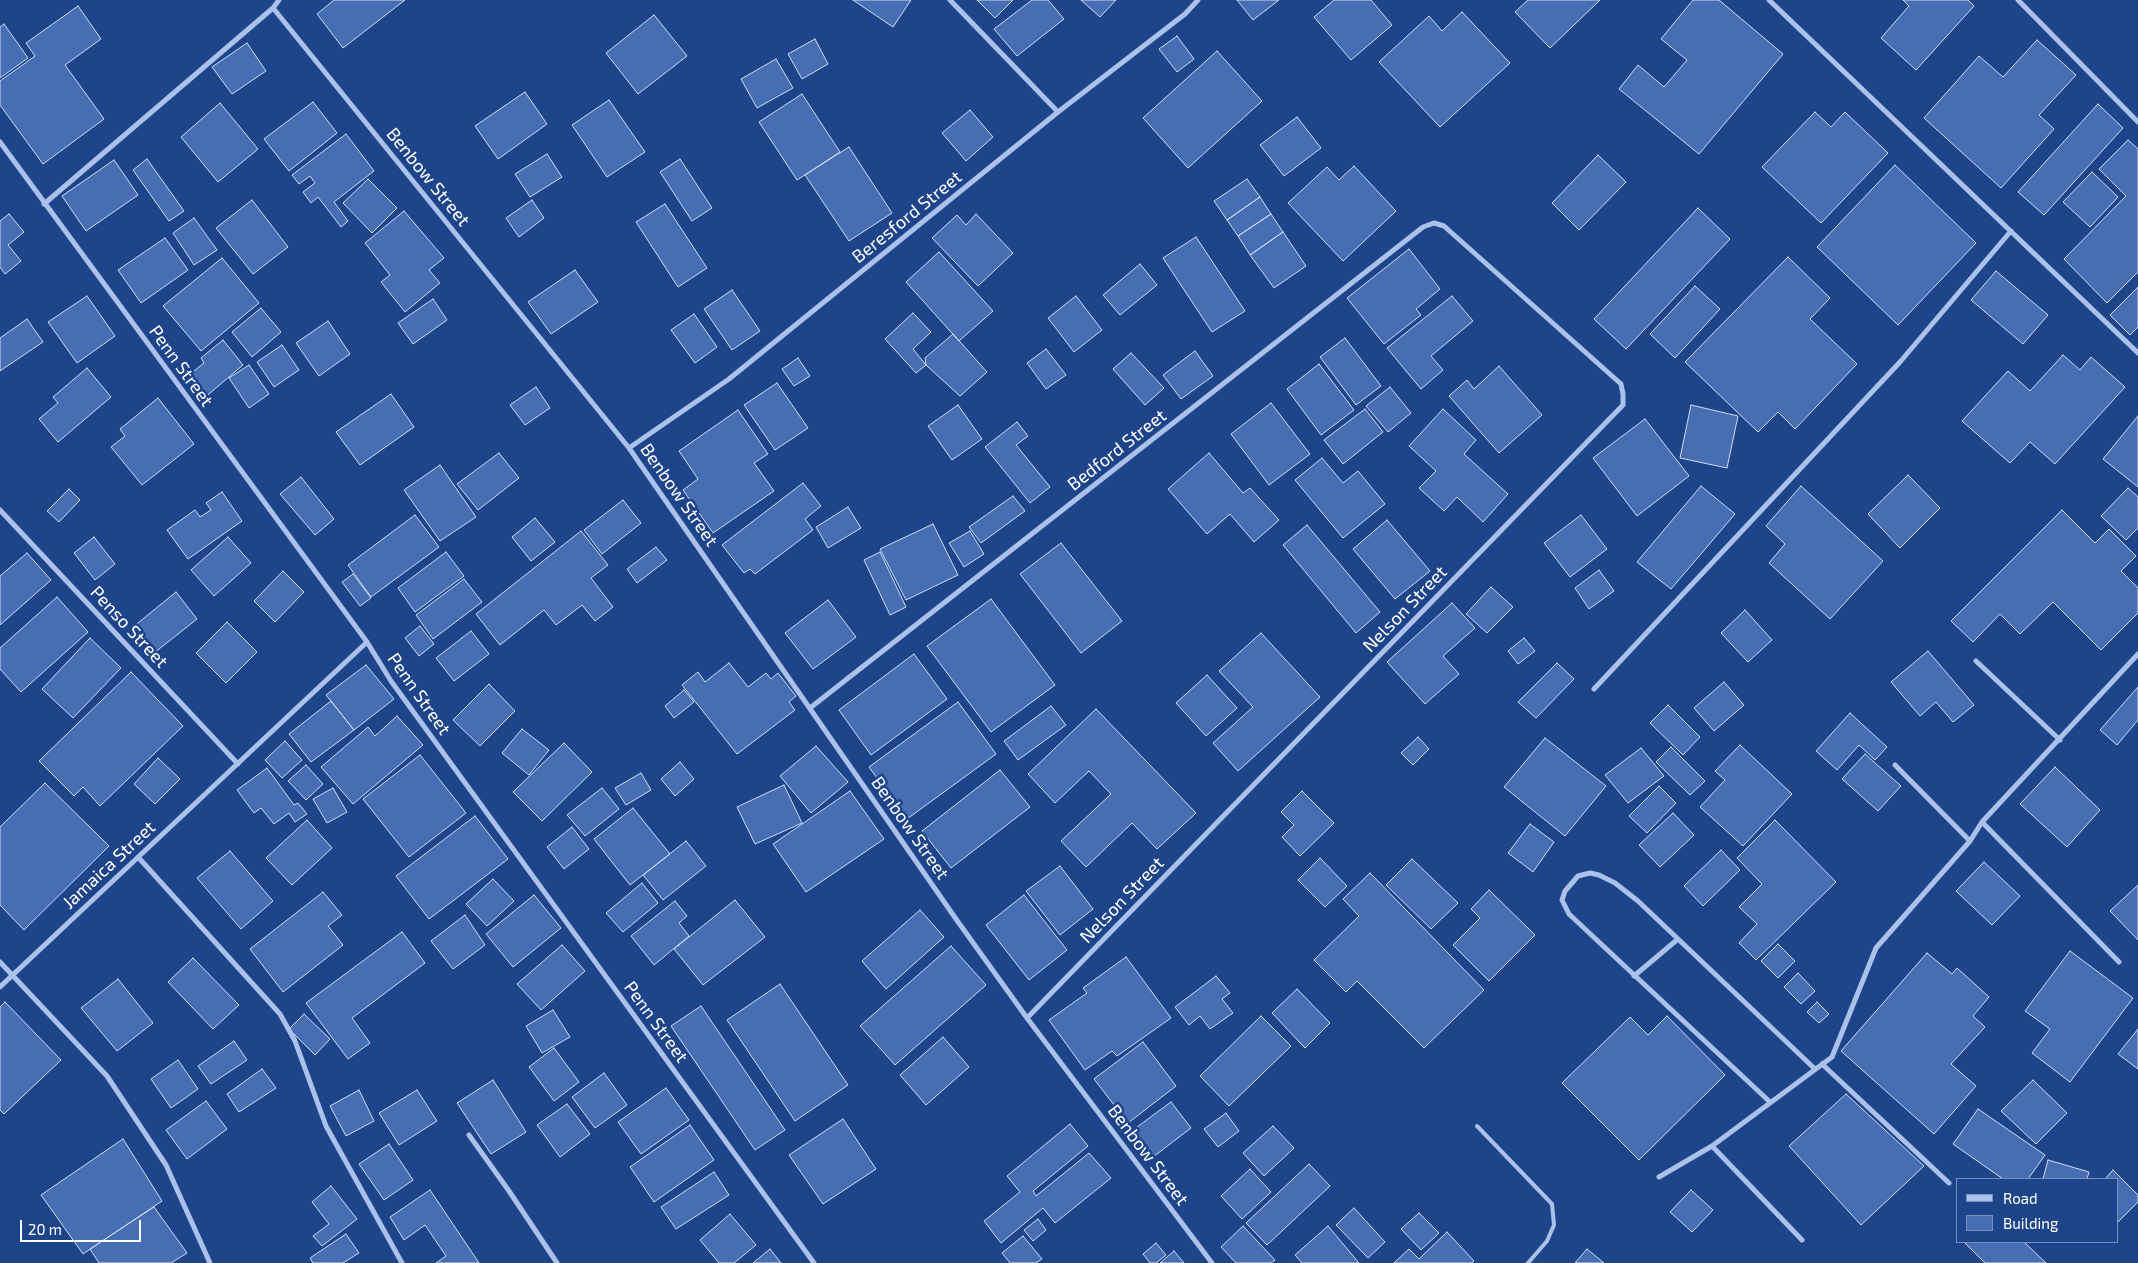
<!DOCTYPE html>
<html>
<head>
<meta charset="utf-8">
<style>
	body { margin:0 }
	#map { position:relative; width:2138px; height:1263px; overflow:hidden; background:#1e448a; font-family:"Exo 2",sans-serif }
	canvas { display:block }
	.legend { position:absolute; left:1956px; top:1178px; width:162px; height:65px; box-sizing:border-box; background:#1e448a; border:1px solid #788fb9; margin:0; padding:6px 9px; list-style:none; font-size:15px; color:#fff }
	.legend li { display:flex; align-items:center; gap:10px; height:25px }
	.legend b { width:25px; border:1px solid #788fb9 }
	.scale { position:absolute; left:20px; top:1220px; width:121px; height:22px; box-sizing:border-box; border:2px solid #fff; border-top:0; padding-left:6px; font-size:15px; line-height:18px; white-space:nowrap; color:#fff; -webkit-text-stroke:4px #1e448a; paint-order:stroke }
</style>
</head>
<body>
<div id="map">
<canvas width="2138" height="1263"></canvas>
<ul class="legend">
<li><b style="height:6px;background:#a9c1eb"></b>Road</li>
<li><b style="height:14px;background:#476db2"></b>Building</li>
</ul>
<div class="scale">20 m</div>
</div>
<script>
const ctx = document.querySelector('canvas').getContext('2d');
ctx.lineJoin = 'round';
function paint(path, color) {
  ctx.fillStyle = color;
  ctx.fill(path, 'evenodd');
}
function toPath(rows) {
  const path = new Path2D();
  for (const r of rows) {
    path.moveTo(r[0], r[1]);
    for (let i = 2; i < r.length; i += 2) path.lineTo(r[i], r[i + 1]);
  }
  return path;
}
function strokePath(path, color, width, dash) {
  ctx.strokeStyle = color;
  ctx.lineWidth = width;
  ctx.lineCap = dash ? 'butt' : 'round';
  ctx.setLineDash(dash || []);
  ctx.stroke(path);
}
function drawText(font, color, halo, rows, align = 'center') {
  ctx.font = font + ' "Exo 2",sans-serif';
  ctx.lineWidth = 5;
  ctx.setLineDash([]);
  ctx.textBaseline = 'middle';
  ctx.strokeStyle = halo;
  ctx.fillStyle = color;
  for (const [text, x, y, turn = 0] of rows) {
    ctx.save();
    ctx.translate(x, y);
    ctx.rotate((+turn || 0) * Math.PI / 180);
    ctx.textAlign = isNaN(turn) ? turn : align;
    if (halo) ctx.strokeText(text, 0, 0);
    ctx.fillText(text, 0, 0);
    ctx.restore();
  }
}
const building = toPath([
	[334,0,405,0,343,48,317,14,334,0],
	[853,0,911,0,893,27,853,0],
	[977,0,1013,0,995,18,977,0],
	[1032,0,1048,0,1064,19,1017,56,994,29,1032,0],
	[1081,0,1116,0,1100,17,1081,0],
	[1237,0,1279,0,1253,20,1237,0],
	[1334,0,1371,0,1392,25,1351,60,1314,17,1334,0],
	[1528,0,1600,0,1550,48,1515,12,1528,0],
	[1693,0,1719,0,1783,54,1699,154,1619,89,1638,65,1664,87,1687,60,1661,39,1693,0],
	[1903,0,1968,0,1974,6,1916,70,1881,38,1909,6,1903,0],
	[78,6,101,39,65,65,104,119,43,164,0,105,0,81,35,56,26,43,78,6],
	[1462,12,1510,63,1440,127,1379,62,1429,16,1442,31,1462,12],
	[654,15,687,56,638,94,606,53,654,15],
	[4,24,28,58,0,78,0,27,4,24],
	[1177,36,1194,59,1177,72,1159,49,1177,36],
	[815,39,828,64,802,79,788,54,815,39],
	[2037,40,2076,75,2039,115,2054,129,2001,188,1924,118,1979,56,2003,77,2037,40],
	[247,43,266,71,232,94,212,67,247,43],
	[1217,51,1262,101,1188,168,1143,118,1217,51],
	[776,59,793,88,757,108,741,79,776,59],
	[525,92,547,124,498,159,475,126,525,92],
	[802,94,840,152,797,180,759,122,802,94],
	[609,100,645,152,607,177,572,125,609,100],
	[313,102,337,133,289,171,264,139,313,102],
	[220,103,258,149,218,182,181,137,220,103],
	[2098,104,2123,128,2044,215,2018,192,2098,104],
	[970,110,993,137,966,161,942,133,970,110],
	[1815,112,1831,127,1845,112,1888,153,1821,223,1762,167,1815,112],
	[1297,117,1321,148,1284,176,1260,145,1297,117],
	[346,134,374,171,334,202,348,221,341,227,318,197,311,203,303,192,315,183,310,176,299,184,292,175,346,134],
	[2128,140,2138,149,2138,272,2107,303,2064,259,2126,196,2099,169,2128,140],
	[849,147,892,213,849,241,805,175,849,147],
	[547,154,562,177,530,197,515,174,547,154],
	[1598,155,1626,182,1579,230,1552,203,1598,155],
	[147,159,184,211,169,221,133,170,147,159],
	[680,159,712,208,692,221,660,172,680,159],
	[114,160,138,195,86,231,62,196,114,160],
	[1895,165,1976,243,1898,325,1817,247,1895,165],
	[1354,166,1396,211,1343,261,1288,203,1327,167,1339,180,1354,166],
	[2092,172,2118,197,2090,227,2063,202,2092,172],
	[368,179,397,208,372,233,343,203,368,179],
	[1247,179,1260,197,1227,220,1214,201,1247,179],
	[1260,197,1271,214,1238,236,1227,220,1260,197],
	[252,200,288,247,253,274,216,228,252,200],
	[532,200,544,218,519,237,506,218,532,200],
	[665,204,707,268,678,287,636,222,665,204],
	[1698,208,1730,239,1626,349,1594,319,1698,208],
	[404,211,444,258,429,270,440,283,405,312,381,282,390,275,365,243,404,211],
	[9,214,24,232,8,245,21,261,5,274,0,267,0,221,9,214],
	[976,214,1013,253,978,286,932,238,957,215,966,225,976,214],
	[1271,214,1283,232,1250,255,1238,236,1271,214],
	[194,218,217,250,194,265,173,233,194,218],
	[1283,232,1306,266,1274,288,1250,255,1283,232],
	[1196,237,1245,311,1212,332,1163,258,1196,237],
	[165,238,188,270,141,303,118,270,165,238],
	[1409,249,1440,289,1416,309,1421,315,1384,344,1347,298,1409,249],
	[939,252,993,311,959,341,906,282,939,252],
	[1788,257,1830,298,1810,319,1857,364,1795,429,1778,412,1758,432,1685,362,1788,257],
	[222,258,259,303,201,351,163,306,222,258],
	[1140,264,1157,285,1120,315,1103,295,1140,264],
	[575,270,598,302,551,334,528,302,575,270],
	[1996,271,2048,315,2023,344,1971,300,1996,271],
	[1695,286,1720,309,1675,358,1650,334,1695,286],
	[2138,287,2138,327,2130,335,2110,315,2138,287],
	[732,290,760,331,732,350,704,309,732,290],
	[87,296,115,336,77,363,48,322,87,296],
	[1076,296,1102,330,1074,352,1048,318,1076,296],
	[1452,296,1473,321,1431,356,1443,370,1421,389,1387,348,1452,296],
	[433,299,447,320,413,344,398,323,433,299],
	[261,308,281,332,252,357,232,332,261,308],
	[913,313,931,332,913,349,926,365,916,373,885,339,913,313],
	[694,314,717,347,695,363,671,330,694,314],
	[27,319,43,342,0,371,0,338,27,319],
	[328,321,350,354,319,376,296,343,328,321],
	[953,334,987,372,960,396,926,365,925,358,953,334],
	[1345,338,1381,386,1356,405,1320,357,1345,338],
	[223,340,243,365,203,399,185,378,204,363,201,358,223,340],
	[282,345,299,370,274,387,257,362,282,345],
	[1046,349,1066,375,1046,389,1027,363,1046,349],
	[1195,351,1213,376,1181,399,1163,375,1195,351],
	[1131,353,1164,388,1145,405,1113,369,1131,353],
	[2063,355,2080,370,2091,357,2125,387,2055,464,2030,442,2010,463,1962,421,2008,371,2030,391,2063,355],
	[798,358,810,376,794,386,782,369,798,358],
	[1319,364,1354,410,1321,435,1287,389,1319,364],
	[249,365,269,394,249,408,229,378,249,365],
	[1499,366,1542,415,1499,453,1449,396,1467,380,1474,389,1499,366],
	[87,368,111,397,58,442,39,419,58,403,53,397,87,368],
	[777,383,808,428,775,450,744,405,777,383],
	[536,387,550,408,525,425,510,405,536,387],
	[1390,387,1411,413,1388,432,1366,406,1390,387],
	[391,394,414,427,360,465,336,432,391,394],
	[158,398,194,444,142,485,111,447,125,436,120,429,158,398],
	[1271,403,1310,454,1269,485,1231,434,1271,403],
	[958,405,982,439,952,460,928,426,958,405],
	[1691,405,1738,416,1727,468,1680,458,1691,405],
	[1365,409,1383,432,1343,464,1324,440,1365,409],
	[1443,409,1476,440,1464,454,1508,494,1483,522,1457,497,1444,511,1419,488,1436,471,1409,446,1443,409],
	[738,410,768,454,754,463,774,491,713,533,683,490,698,479,679,451,738,410],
	[2138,416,2138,487,2103,459,2138,416],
	[1645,419,1689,476,1637,516,1593,458,1645,419],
	[1017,422,1028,436,1016,445,1050,487,1030,503,985,447,1017,422],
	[499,453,519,478,478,510,457,484,499,453],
	[1209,453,1243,493,1250,488,1279,520,1254,542,1230,514,1207,534,1168,489,1209,453],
	[1322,458,1343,483,1358,471,1385,504,1343,538,1295,480,1322,458],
	[440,465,476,517,440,541,404,490,440,465],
	[1908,475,1940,508,1900,548,1868,514,1908,475],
	[301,477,334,519,315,535,280,494,301,477],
	[803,483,821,506,805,519,813,530,755,574,750,569,744,573,722,545,803,483],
	[1701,486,1735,514,1671,589,1637,562,1701,486],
	[1801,486,1883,561,1830,619,1769,563,1785,544,1766,526,1801,486],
	[2128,488,2138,497,2138,528,2126,540,2101,516,2128,488],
	[69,489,80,500,59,522,47,511,69,489],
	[222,492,242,521,188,559,167,530,195,510,200,517,211,510,206,503,222,492],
	[1013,496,1025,511,981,543,969,527,1013,496],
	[623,500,641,523,602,554,584,530,623,500],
	[848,507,861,528,828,548,816,527,848,507],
	[2062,510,2095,543,2109,529,2136,556,2121,571,2138,588,2138,613,2101,650,2053,602,2020,634,2000,614,1973,642,1951,621,2062,510],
	[415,515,439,547,371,597,348,565,415,515],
	[1581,515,1607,549,1570,577,1544,543,1581,515],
	[535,518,555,542,531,561,512,537,535,518],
	[1387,520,1430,571,1395,599,1353,549,1387,520],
	[933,524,958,575,906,600,880,549,933,524],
	[1307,525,1380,612,1356,633,1283,545,1307,525],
	[581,531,608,565,591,578,613,607,595,621,582,605,556,625,544,610,500,645,476,614,581,531],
	[970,531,984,554,964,567,949,543,970,531],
	[94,537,115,564,95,580,74,553,94,537],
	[228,537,251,563,214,596,191,570,228,537],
	[1061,543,1122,621,1081,653,1020,574,1061,543],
	[656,547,667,560,637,583,627,569,656,547],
	[446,552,464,576,415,612,398,588,446,552],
	[880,552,906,607,890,615,864,560,880,552],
	[27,553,51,580,0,625,0,576,27,553],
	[1599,570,1614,591,1589,609,1575,588,1599,570],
	[283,571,304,592,275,622,254,601,283,571],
	[353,574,371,598,360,606,342,582,353,574],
	[464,579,482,602,433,639,416,615,464,579],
	[1491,587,1513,607,1487,633,1466,614,1491,587],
	[176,592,197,619,154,653,133,627,176,592],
	[57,597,88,632,21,692,0,669,0,648,57,597],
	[991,599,1055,685,991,732,927,646,991,599],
	[828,600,856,637,813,669,785,633,828,600],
	[1452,603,1475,628,1443,656,1459,674,1425,704,1387,662,1452,603],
	[1745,610,1772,640,1748,662,1721,633,1745,610],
	[227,622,257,652,226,683,196,653,227,622],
	[420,626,434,644,419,656,405,638,420,626],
	[471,631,489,654,454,681,436,658,471,631],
	[1261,633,1320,697,1238,771,1213,743,1253,707,1219,671,1261,633],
	[90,638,121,668,73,718,42,689,90,638],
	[1524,638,1535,651,1518,664,1508,651,1524,638],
	[1928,651,1974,705,1953,722,1936,702,1920,716,1891,682,1928,651],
	[914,654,947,699,871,755,839,710,914,654],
	[729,663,748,687,766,673,771,679,778,673,796,696,789,702,795,710,737,754,682,685,698,672,705,682,729,663],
	[1557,663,1574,679,1536,718,1518,702,1557,663],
	[366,665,394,699,354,730,326,695,366,665],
	[131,672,183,726,100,806,83,787,74,796,39,761,131,672],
	[1207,675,1237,708,1206,736,1176,703,1207,675],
	[1724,682,1744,705,1714,731,1694,708,1724,682],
	[489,684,515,711,480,746,453,720,489,684],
	[2138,687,2138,720,2117,745,2100,730,2138,687],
	[684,690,694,702,674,718,665,706,684,690],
	[331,701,354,730,311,762,289,734,331,701],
	[958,702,996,754,907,819,869,767,958,702],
	[1668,705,1700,737,1683,755,1650,723,1668,705],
	[1051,706,1066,725,1018,760,1004,741,1051,706],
	[1096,709,1196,813,1157,849,1132,823,1086,867,1061,841,1111,794,1089,771,1055,803,1028,774,1096,709],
	[1850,713,1887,747,1875,760,1859,745,1837,770,1816,751,1850,713],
	[397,716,423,745,353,804,321,767,368,727,375,736,397,716],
	[522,729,549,750,529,775,502,753,522,729],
	[1418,737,1429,749,1413,765,1401,753,1418,737],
	[1545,738,1606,786,1565,836,1504,787,1545,738],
	[285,741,302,760,282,778,265,760,285,741],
	[564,743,592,772,542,821,513,792,564,743],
	[1740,745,1792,794,1743,846,1700,807,1725,780,1715,771,1740,745],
	[816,746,848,782,811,813,780,776,816,746],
	[1671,747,1705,781,1690,795,1656,762,1671,747],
	[1641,748,1664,776,1628,803,1605,775,1641,748],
	[1865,754,1901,786,1878,811,1842,779,1865,754],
	[420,755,466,813,409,857,363,799,420,755],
	[158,758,180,779,155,804,134,784,158,758],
	[680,762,694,779,675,796,661,779,680,762],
	[306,765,323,784,306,800,288,781,306,765],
	[2055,767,2100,810,2067,847,2020,804,2055,767],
	[267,768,294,805,298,803,307,814,295,822,289,813,274,824,261,808,254,813,237,790,267,768],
	[1000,770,1030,807,951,868,922,831,1000,770],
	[641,773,651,790,626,805,615,788,641,773],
	[45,783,109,846,24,930,0,905,0,827,45,783],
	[784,785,802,823,755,844,737,807,784,785],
	[1659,786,1676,803,1647,833,1629,816,1659,786],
	[333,788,347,812,327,823,313,799,333,788],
	[602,788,619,809,585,836,567,815,602,788],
	[850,791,884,839,806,892,773,844,850,791],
	[1302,791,1334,823,1300,856,1282,837,1294,825,1281,812,1302,791],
	[633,808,670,854,630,885,594,839,633,808],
	[1673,813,1694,835,1660,867,1639,845,1673,813],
	[475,816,508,859,429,919,396,876,475,816],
	[307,820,332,848,292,885,266,858,307,820],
	[1775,820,1836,882,1756,960,1739,943,1757,924,1739,907,1762,884,1737,858,1775,820],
	[1530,824,1554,842,1533,872,1508,853,1530,824],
	[572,827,589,849,564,869,547,847,572,827],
	[686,841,706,866,663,900,643,875,686,841],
	[1721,850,1740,870,1703,906,1684,886,1721,850],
	[230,851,273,901,241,929,197,878,230,851],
	[1320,858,1347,886,1325,907,1298,880,1320,858],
	[1412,859,1458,903,1431,929,1386,885,1412,859],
	[1984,862,2020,896,1992,925,1956,891,1984,862],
	[1060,866,1093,909,1060,935,1026,891,1060,866],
	[1370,873,1484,990,1424,1048,1357,981,1346,992,1314,960,1359,916,1343,899,1370,873],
	[493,879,514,901,487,926,466,904,493,879],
	[642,883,658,903,623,932,606,913,642,883],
	[2138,885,2138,940,2110,911,2138,885],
	[1489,890,1535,935,1489,981,1453,945,1480,918,1471,909,1489,890],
	[323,892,342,915,328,926,343,945,283,992,250,949,323,892],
	[534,895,561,928,513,967,486,934,534,895],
	[1024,895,1067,950,1029,980,986,925,1024,895],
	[735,900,765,937,703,985,674,949,735,900],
	[675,901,687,916,679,923,689,936,654,965,631,936,675,901],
	[920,910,944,937,886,989,862,961,920,910],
	[465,915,485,945,453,969,431,941,465,915],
	[402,932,425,963,352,1018,370,1043,348,1059,306,1003,402,932],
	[1778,944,1795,961,1778,978,1761,961,1778,944],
	[562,945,585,971,541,1010,517,984,562,945],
	[951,946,986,985,895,1065,860,1026,951,946],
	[2070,951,2133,998,2070,1082,2032,1053,2050,1029,2025,1011,2070,951],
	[1927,953,1952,974,1957,968,1989,997,1973,1016,1985,1027,1951,1064,1976,1086,1934,1134,1841,1051,1927,953],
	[1126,957,1171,1018,1117,1056,1112,1051,1085,1070,1049,1020,1087,993,1083,988,1126,957],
	[193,958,239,1005,213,1029,168,982,193,958],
	[1798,973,1815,991,1801,1004,1784,987,1798,973],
	[1216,976,1230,993,1222,999,1233,1013,1210,1029,1200,1016,1189,1025,1175,1007,1216,976],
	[118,979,153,1023,117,1051,81,1008,118,979],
	[780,984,848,1085,795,1121,727,1020,780,984],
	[1297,989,1330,1023,1305,1048,1272,1013,1297,989],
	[5,1002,61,1060,4,1114,0,1110,0,1007,5,1002],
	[1817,1002,1829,1014,1819,1023,1807,1012,1817,1002],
	[701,1006,785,1130,755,1150,671,1026,701,1006],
	[553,1010,570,1037,542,1053,526,1026,553,1010],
	[304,1014,330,1039,315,1055,289,1029,304,1014],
	[1261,1016,1291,1046,1229,1106,1200,1076,1261,1016],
	[1667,1016,1725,1075,1639,1160,1562,1083,1630,1017,1648,1035,1667,1016],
	[2138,1029,2138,1069,2118,1054,2138,1029],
	[943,1037,969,1067,926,1105,900,1075,943,1037],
	[234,1041,247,1060,211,1084,198,1066,234,1041],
	[1143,1042,1176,1086,1128,1123,1094,1079,1143,1042],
	[554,1048,579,1082,554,1101,529,1067,554,1048],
	[178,1060,198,1089,171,1108,151,1079,178,1060],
	[262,1069,276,1088,239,1112,227,1094,262,1069],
	[604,1073,627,1105,595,1128,572,1097,604,1073],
	[493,1080,526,1132,491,1154,457,1103,493,1080],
	[2033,1080,2067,1113,2036,1144,2001,1111,2033,1080],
	[666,1088,689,1120,641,1154,618,1122,666,1088],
	[359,1090,374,1121,346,1136,330,1106,359,1090],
	[417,1090,437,1121,399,1145,379,1113,417,1090],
	[1846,1094,1924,1166,1861,1225,1789,1146,1846,1094],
	[206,1101,227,1129,187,1159,166,1130,206,1101],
	[1171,1102,1191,1128,1153,1157,1133,1130,1171,1102],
	[567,1104,590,1134,560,1157,537,1125,567,1104],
	[1978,1109,2045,1155,2028,1179,2003,1179,1953,1144,1978,1109],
	[1226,1113,1239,1131,1218,1147,1204,1129,1226,1113],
	[843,1119,876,1169,823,1204,789,1155,843,1119],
	[1070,1124,1088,1146,1033,1191,1036,1196,1089,1153,1111,1178,1055,1223,1043,1208,1001,1243,984,1221,1020,1192,1007,1176,1070,1124],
	[690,1125,714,1160,654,1202,630,1167,690,1125],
	[1273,1126,1294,1148,1264,1176,1243,1153,1273,1126],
	[123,1139,162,1201,83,1254,41,1195,123,1139],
	[389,1144,413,1180,384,1200,359,1164,389,1144],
	[2048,1160,2089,1172,2087,1179,2043,1179,2048,1160],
	[1309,1164,1330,1186,1267,1245,1246,1223,1309,1164],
	[1250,1169,1271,1192,1242,1219,1221,1196,1250,1169],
	[2113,1170,2138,1195,2138,1202,2117,1223,2117,1179,2105,1179,2113,1170],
	[714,1172,729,1195,676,1229,661,1207,714,1172],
	[331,1186,357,1219,322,1246,313,1236,329,1224,312,1202,331,1186],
	[430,1190,479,1263,436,1263,446,1256,425,1225,404,1240,390,1217,430,1190],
	[1691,1190,1713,1210,1692,1232,1670,1212,1691,1190],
	[154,1207,187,1253,171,1263,99,1263,90,1249,154,1207],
	[1354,1208,1385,1242,1368,1258,1336,1225,1354,1208],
	[1419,1213,1439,1233,1421,1250,1401,1229,1419,1213],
	[730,1214,756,1245,734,1263,719,1263,700,1240,730,1214],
	[1038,1219,1046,1230,1033,1241,1024,1230,1038,1219],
	[1243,1226,1275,1260,1271,1263,1236,1263,1221,1247,1243,1226],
	[1328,1226,1359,1263,1302,1263,1295,1255,1328,1226],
	[1447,1232,1474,1261,1472,1263,1394,1263,1409,1249,1419,1259,1447,1232],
	[346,1234,359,1253,343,1263,313,1263,310,1258,346,1234],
	[1023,1236,1042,1259,1036,1263,1010,1263,1002,1253,1023,1236],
	[1964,1242,2024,1242,2046,1263,1985,1263,1964,1242],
	[1156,1243,1166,1255,1156,1263,1150,1263,1143,1254,1156,1243],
	[770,1249,781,1263,753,1263,770,1249],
	[1587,1249,1604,1263,1575,1263,1587,1249],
	[1174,1251,1184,1263,1160,1263,1174,1251]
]);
paint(building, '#476db2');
strokePath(building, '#cedef8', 1);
strokePath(toPath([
	[1477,1126,1552,1204,1554,1225,1547,1241,1528,1263]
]), '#a9c1eb', 4);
strokePath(toPath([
	[950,0,1058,112],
	[1769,0,2138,353],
	[2018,0,2138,122],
	[273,8,279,0],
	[0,142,367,642,391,681,814,1263],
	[44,204,273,8,629,448,956,919,1027,1018,1212,1263],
	[629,448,729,379,1058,112,1185,14,1198,0],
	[0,510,238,764],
	[1976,661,2060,740],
	[1594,689,1900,362,2011,231],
	[810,708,1423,227,1434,223,1444,226,1621,384,1623,394,1623,405,1027,1018],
	[1895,765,1970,841],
	[1982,822,2119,962],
	[138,857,280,1014,295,1041,326,1126,402,1263],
	[0,962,107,1076,166,1165,210,1263],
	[1634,976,1678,939],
	[0,987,367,642],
	[1822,1064,1949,1183],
	[1770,1102,1569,914,1562,900,1565,891,1578,876,1590,873,1599,875,1615,883,1638,901,1815,1069],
	[469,1135,509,1191,557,1263],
	[1712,1146,1802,1240],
	[1659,1177,1712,1146,1832,1057,1876,948,1970,841,1982,822,2138,654]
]), '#a9c1eb', 5);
drawText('18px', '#fff', '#1e448a', [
	["Benbow Street",428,177,51],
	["Beresford Street",907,217,-39],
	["Penn Street",181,366,54],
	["Bedford Street",1117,450,-38],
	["Benbow Street",679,495,55],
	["Nelson Street",1405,609,-46],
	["Penso Street",129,627,47],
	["Penn Street",419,694,55],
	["Benbow Street",910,828,55],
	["Jamaica Street",109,865,-43],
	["Nelson Street",1122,900,-46],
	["Penn Street",656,1022,54],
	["Benbow Street",1148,1155,53]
]);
</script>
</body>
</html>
